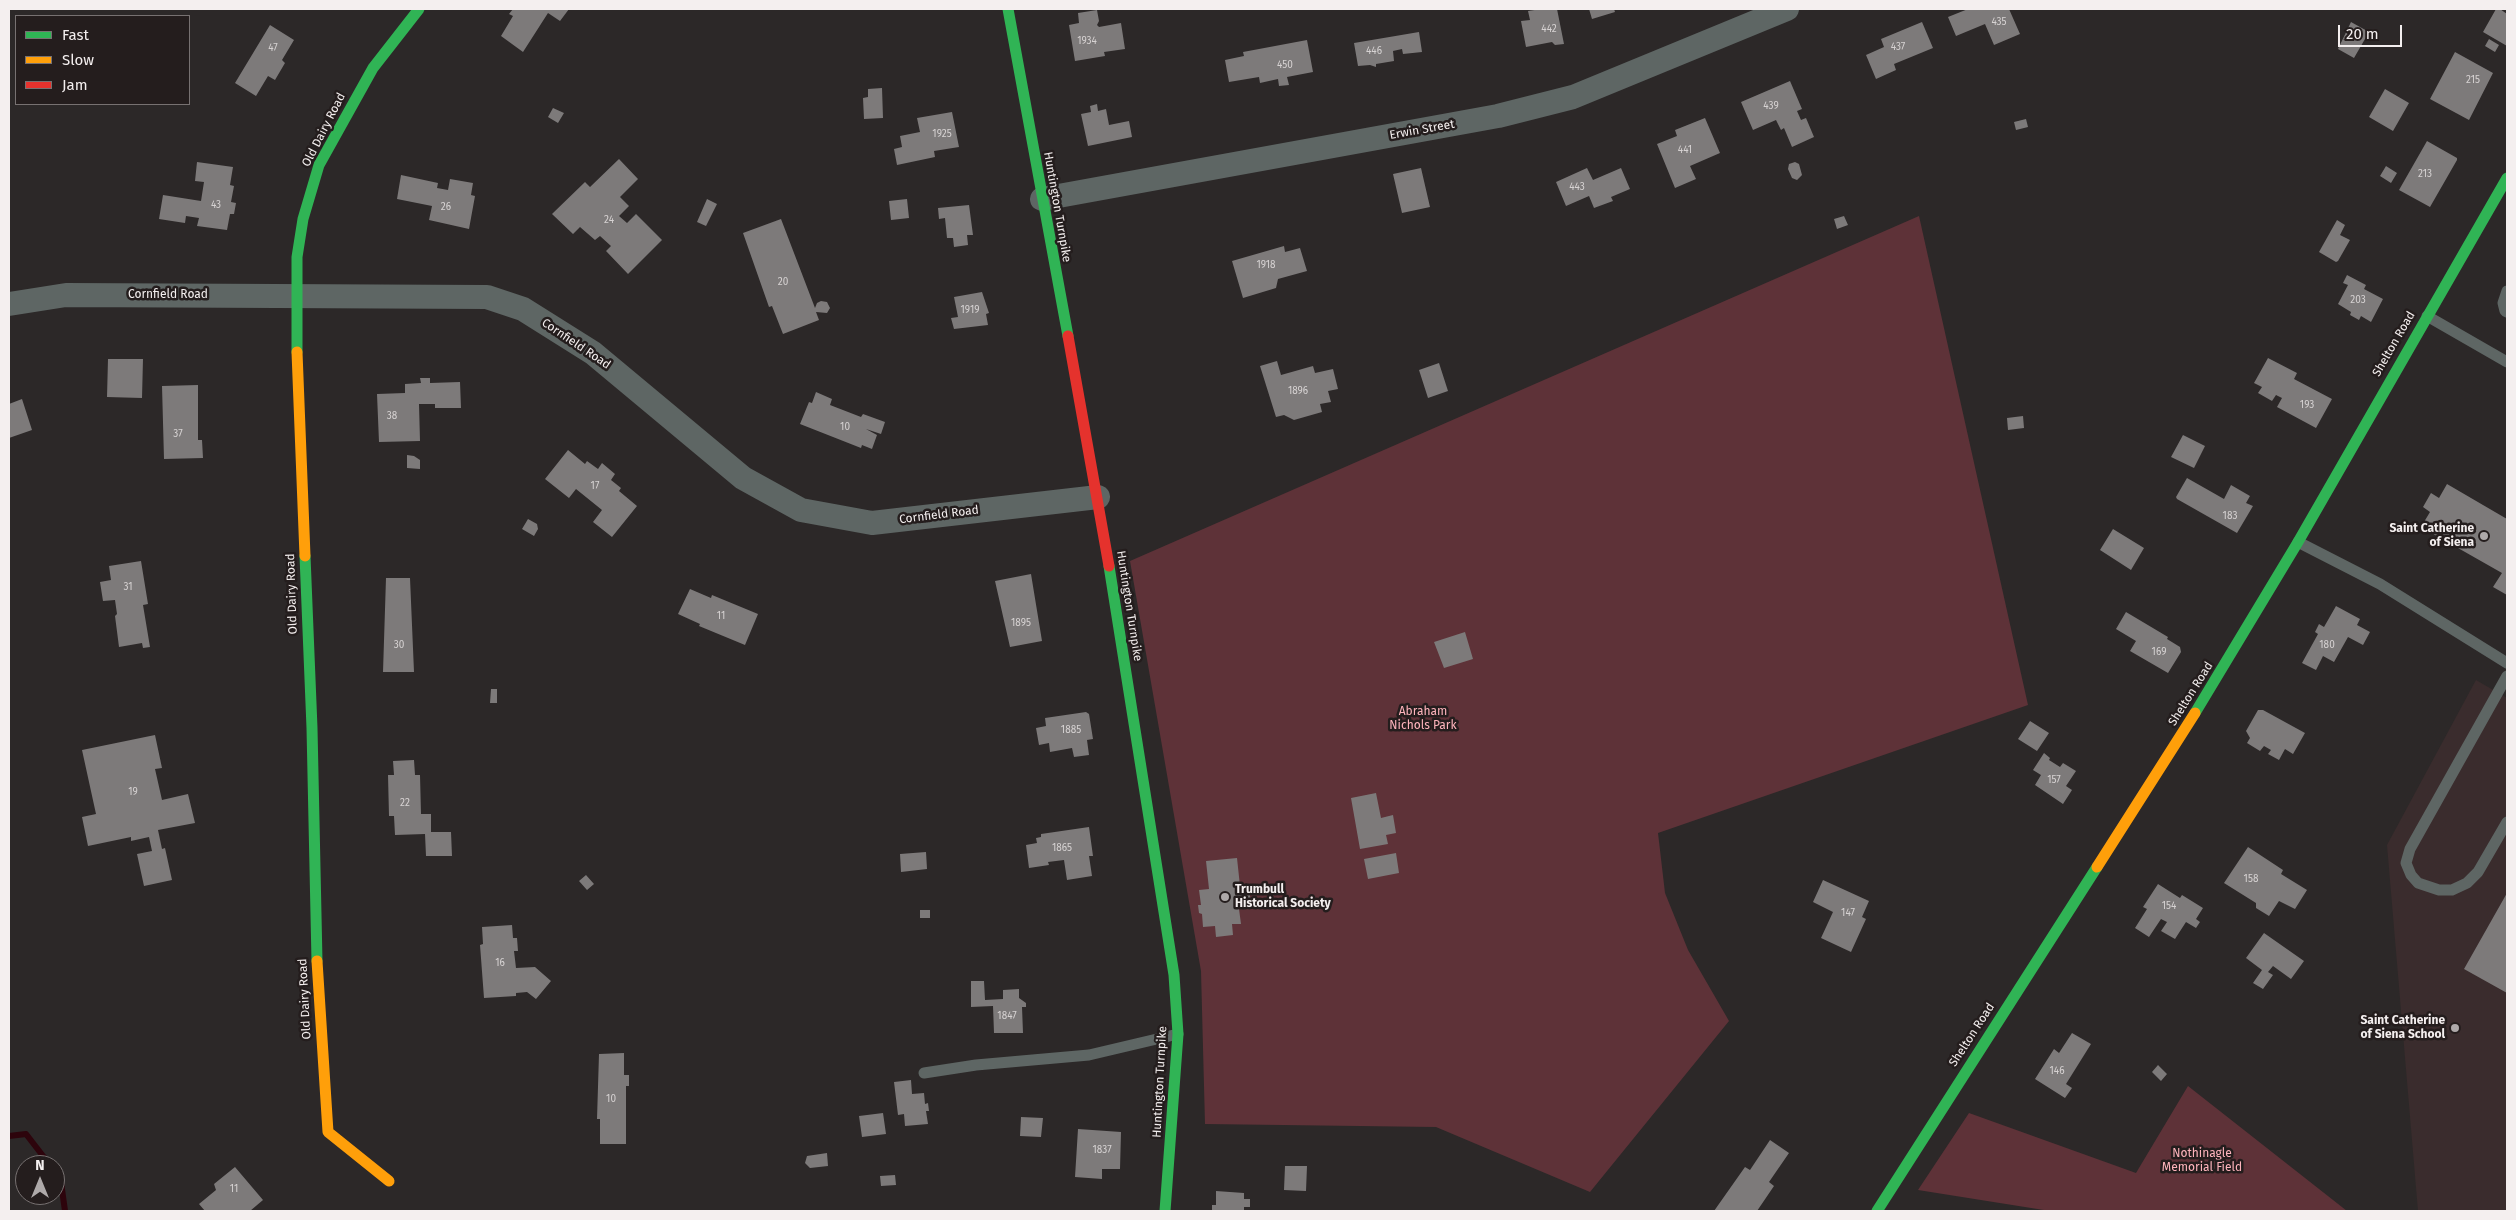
<!DOCTYPE html>
<html>
<head>
<meta charset="utf-8">
<style>
	body { margin:0 }
	#map { position:relative; width:2516px; height:1220px; overflow:hidden; background:#2c2828; font-family:"Fira Sans",sans-serif }
	canvas { display:block }
	.frame { position:absolute; inset:0; border:10px solid #f4efef; pointer-events:none }
	.legend { position:absolute; left:15px; top:15px; width:175px; height:90px; box-sizing:border-box; background:#241d1d; border:1px solid #777171; margin:0; padding:6px 9px; list-style:none; font-size:15px; color:#f4efef }
	.legend li { display:flex; align-items:center; gap:10px; height:25px }
	.legend b { width:25px; border:1px solid #777171 }
	.north { position:absolute; left:15px; top:1155px; width:50px; height:50px; box-sizing:border-box; background:#241d1d; border:1px solid #777171; border-radius:50%; rotate:0deg; font-size:14px; font-weight:700; line-height:20px; text-align:center; color:#f4efef }
	.north::after { content:''; display:block; margin:auto; width:18px; height:22px; background:#aea9a9; clip-path:polygon(50% 0,100% 100%,50% 72%,0 100%) }
	.scale { position:absolute; left:2338px; top:25px; width:64px; height:22px; box-sizing:border-box; border:2px solid #f4efef; border-top:0; padding-left:6px; font-size:15px; line-height:18px; white-space:nowrap; color:#f4efef; -webkit-text-stroke:4px #241d1d; paint-order:stroke }
</style>
</head>
<body>
<div id="map">
<canvas width="2516" height="1220"></canvas>
<div class="frame"></div>
<ul class="legend">
<li><b style="height:6px;background:#30b455"></b>Fast</li>
<li><b style="height:6px;background:#ff9f0a"></b>Slow</li>
<li><b style="height:6px;background:#e5322d"></b>Jam</li>
</ul>
<div class="north">N</div>
<div class="scale">20 m</div>
</div>
<script>
const ctx = document.querySelector('canvas').getContext('2d');
ctx.lineJoin = 'round';
function paint(path, color) {
  ctx.fillStyle = color;
  ctx.fill(path, 'evenodd');
}
function toPath(rows) {
  const path = new Path2D();
  for (const r of rows) {
    path.moveTo(r[0], r[1]);
    for (let i = 2; i < r.length; i += 2) path.lineTo(r[i], r[i + 1]);
  }
  return path;
}
function strokePath(path, color, width, dash) {
  ctx.strokeStyle = color;
  ctx.lineWidth = width;
  ctx.lineCap = dash ? 'butt' : 'round';
  ctx.setLineDash(dash || []);
  ctx.stroke(path);
}
function drawText(font, color, halo, rows, align = 'center') {
  ctx.font = font + ' "Fira Sans",sans-serif';
  ctx.lineWidth = 5;
  ctx.setLineDash([]);
  ctx.textBaseline = 'middle';
  ctx.strokeStyle = halo;
  ctx.fillStyle = color;
  for (const [text, x, y, turn = 0] of rows) {
    ctx.save();
    ctx.translate(x, y);
    ctx.rotate((+turn || 0) * Math.PI / 180);
    ctx.textAlign = isNaN(turn) ? turn : align;
    if (halo) ctx.strokeText(text, 0, 0);
    ctx.fillText(text, 0, 0);
    ctx.restore();
  }
}
paint(toPath([
	[2476,680,2507,698,2507,1211,2418,1211,2387,845]
]), '#3a2c2d');
paint(toPath([
	[1919,216,2028,705,1658,833,1665,893,1688,950,1729,1021,1590,1192,1436,1127,1205,1124,1201,971,1130,561],
	[2188,1086,2347,1211,2050,1211,1918,1190,1969,1113,2136,1173]
]), '#5e3238');
strokePath(toPath([
	[9,1136,26,1134,50,1165],
	[55,1172,61,1182,65,1211]
]), '#2d040c', 6);
paint(toPath([
	[513,9,569,9,560,21,548,13,523,52,501,36,513,16,509,14],
	[1541,9,1557,9,1564,44,1555,45,1552,42,1526,47,1521,21,1530,20,1528,11],
	[1589,9,1614,9,1615,12,1592,19],
	[1968,9,2009,9,2020,34,1994,45,1985,24,1956,36,1948,17],
	[2496,9,2500,9,2507,14,2507,46,2483,32],
	[1097,10,1099,21,1097,25,1099,27,1121,23,1125,49,1104,52,1105,56,1075,61,1069,25,1079,23,1078,13],
	[1922,22,1933,48,1894,64,1896,70,1876,79,1866,55,1884,47,1881,39],
	[2351,22,2369,32,2354,58,2338,49],
	[270,25,294,40,282,60,285,63,275,80,268,76,256,96,235,83],
	[1419,32,1422,52,1403,54,1402,49,1393,51,1394,61,1376,64,1376,67,1370,65,1358,66,1354,43],
	[2489,39,2499,45,2495,52,2485,46],
	[1307,40,1313,72,1287,77,1289,85,1279,86,1278,79,1260,83,1259,77,1229,82,1225,60,1244,56,1243,52],
	[2455,52,2493,73,2469,120,2430,99],
	[1790,81,1802,109,1797,111,1801,120,1806,118,1814,137,1792,147,1784,128,1781,130,1776,120,1753,130,1741,102],
	[882,88,883,118,864,119,863,98,868,97,868,89],
	[2385,89,2409,103,2393,131,2369,117],
	[1097,104,1098,111,1106,109,1109,125,1129,121,1132,137,1088,146,1081,114,1091,112,1090,106],
	[553,108,564,113,558,123,548,117],
	[952,112,959,147,934,151,935,157,897,165,894,149,902,147,900,136,920,132,917,118],
	[1705,118,1720,153,1690,166,1696,179,1675,188,1657,144,1677,136,1675,130],
	[2026,119,2028,127,2016,130,2014,122],
	[2427,141,2457,158,2457,160,2430,207,2399,190],
	[619,159,638,179,620,197,629,206,619,216,627,223,636,214,662,240,628,274,606,251,611,246,600,236,595,240,580,227,573,234,552,214,585,182,590,187],
	[197,162,233,167,230,185,234,186,231,202,236,203,234,214,230,214,227,230,197,226,199,218,186,216,185,223,159,219,163,195,201,201,204,182,195,181],
	[1795,162,1799,164,1802,175,1797,180,1792,178,1788,169,1789,164],
	[2386,166,2397,173,2391,183,2380,176],
	[1421,168,1430,207,1402,213,1393,174],
	[1587,168,1593,180,1621,168,1630,189,1611,197,1613,201,1594,208,1589,196,1566,206,1556,182],
	[401,175,438,183,437,188,448,190,450,179,473,183,471,195,475,196,469,229,429,220,432,206,397,199],
	[707,199,717,204,706,226,697,222],
	[907,199,909,218,891,220,889,201],
	[969,205,973,235,967,235,968,245,954,247,953,238,947,238,945,218,939,219,938,208],
	[1844,216,1848,225,1837,229,1834,219],
	[781,219,815,308,817,303,821,301,827,302,830,308,827,313,816,312,819,320,783,334,772,306,769,307,743,233],
	[2337,220,2345,225,2340,235,2350,240,2338,261,2336,262,2319,252],
	[1284,246,1285,252,1300,248,1307,271,1278,279,1276,288,1243,298,1232,261],
	[2347,275,2366,285,2364,289,2383,299,2371,322,2361,316,2359,320,2350,315,2351,312,2338,304,2348,285,2343,283],
	[982,292,989,313,986,314,988,325,954,329,951,318,958,317,954,297],
	[2268,358,2297,373,2294,379,2332,399,2316,428,2277,407,2282,398,2276,395,2272,401,2258,393,2262,387,2254,383],
	[108,359,143,359,142,398,107,397],
	[1277,361,1281,375,1313,366,1315,373,1333,369,1338,389,1328,391,1331,402,1320,404,1322,412,1294,420,1284,415,1276,417,1260,366],
	[1439,363,1448,391,1428,398,1419,370],
	[420,378,430,378,430,383,460,382,461,408,435,408,435,404,419,404,420,441,379,442,377,394,405,393,405,384,421,383],
	[198,385,198,440,202,440,203,458,164,459,162,386],
	[816,392,832,399,830,405,861,417,863,414,885,422,881,434,866,429,877,435,872,449,862,445,861,448,800,424,809,402,812,403],
	[22,399,32,430,9,438,9,404],
	[2023,416,2024,428,2008,430,2007,418],
	[2183,435,2205,446,2194,468,2171,457],
	[568,450,585,464,587,461,598,469,602,463,615,474,611,480,621,488,619,491,637,506,612,537,593,522,602,510,576,489,569,498,545,479],
	[407,455,414,456,420,460,420,469,407,468],
	[2187,478,2224,499,2231,485,2250,496,2246,503,2253,506,2237,533,2177,499,2176,497],
	[2447,484,2507,519,2507,595,2493,587,2502,573,2421,527,2430,512,2423,507,2431,493,2439,498],
	[528,519,537,524,538,529,534,536,522,529],
	[2113,529,2144,548,2131,570,2100,550],
	[141,561,148,604,143,605,150,647,143,648,142,643,119,647,115,616,117,614,115,600,103,601,100,582,111,580,109,566],
	[1031,574,1042,641,1010,647,995,581],
	[386,578,410,578,414,672,383,672],
	[690,589,711,598,712,595,758,614,745,645,699,626,700,624,678,614],
	[2336,606,2360,619,2357,625,2370,632,2363,645,2348,637,2334,662,2323,656,2316,670,2302,663,2318,634,2315,632,2319,624,2324,627],
	[2126,612,2168,637,2167,639,2180,647,2181,652,2168,673,2130,651,2136,641,2116,629],
	[1465,632,1473,659,1444,668,1434,642],
	[491,689,497,689,497,703,490,703],
	[2258,710,2263,710,2305,733,2293,754,2285,749,2279,760,2268,754,2271,750,2264,746,2260,751,2247,743,2250,738,2246,731],
	[1086,712,1089,714,1093,739,1087,740,1089,755,1074,757,1072,748,1050,752,1049,743,1039,745,1036,728,1046,726,1045,718],
	[2030,721,2049,733,2037,751,2018,739],
	[155,735,162,768,155,769,162,800,188,794,195,823,158,830,162,849,165,848,172,880,144,886,137,854,152,851,149,837,131,841,131,837,88,846,82,817,96,814,82,750],
	[2044,753,2050,758,2049,760,2060,767,2063,763,2076,771,2066,786,2072,790,2063,804,2035,785,2041,775,2033,770],
	[414,760,415,775,420,775,421,814,431,814,431,832,451,832,452,856,426,856,425,834,395,835,394,816,389,816,388,775,394,775,393,761],
	[1376,793,1381,818,1393,815,1396,833,1386,835,1388,844,1360,849,1351,798],
	[1089,827,1093,856,1089,856,1092,876,1067,880,1064,860,1048,862,1049,865,1029,868,1026,845,1037,843,1036,838,1041,837,1041,834],
	[2248,847,2283,870,2281,874,2307,890,2295,909,2279,901,2269,916,2256,908,2256,903,2224,883],
	[926,852,927,869,901,872,900,854],
	[1396,853,1399,873,1368,879,1364,859],
	[1237,858,1240,886,1249,886,1251,908,1239,909,1241,924,1232,924,1233,935,1216,937,1215,926,1203,927,1202,914,1199,913,1198,905,1201,905,1199,890,1209,889,1206,861],
	[586,875,594,884,587,890,579,881],
	[1823,880,1869,901,1862,917,1866,919,1851,952,1821,938,1833,912,1813,902],
	[2158,884,2180,898,2182,895,2203,908,2196,919,2200,922,2196,928,2186,922,2175,939,2161,931,2167,922,2161,919,2149,937,2135,928,2147,909,2143,907],
	[2507,893,2507,993,2464,969],
	[920,910,930,910,930,918,920,918],
	[512,925,513,938,517,938,518,951,514,951,516,968,535,967,551,981,536,999,527,992,516,993,516,996,484,998,480,945,483,944,482,927],
	[2264,933,2304,961,2291,979,2273,966,2268,972,2273,975,2263,989,2253,983,2262,970,2246,958],
	[971,981,984,981,985,1000,1003,999,1003,990,1019,989,1019,998,1026,1003,1026,1007,1022,1007,1023,1033,994,1033,993,1006,971,1007],
	[2072,1033,2091,1044,2066,1084,2072,1088,2065,1098,2035,1079,2054,1049,2059,1053],
	[624,1053,624,1075,629,1075,629,1086,626,1086,626,1144,600,1144,600,1119,597,1119,599,1054],
	[2158,1065,2167,1074,2161,1081,2152,1072],
	[911,1080,912,1094,924,1093,925,1104,928,1103,929,1111,926,1111,928,1124,905,1126,904,1114,898,1115,894,1082],
	[883,1113,886,1134,862,1137,859,1116],
	[1021,1117,1043,1118,1041,1137,1020,1136],
	[1078,1129,1121,1132,1120,1169,1102,1169,1102,1179,1075,1177],
	[1770,1140,1789,1153,1769,1182,1774,1186,1757,1211,1714,1211,1745,1167,1750,1170],
	[827,1153,828,1166,810,1168,805,1163,807,1156],
	[1285,1166,1307,1166,1306,1191,1284,1190],
	[235,1167,263,1200,250,1211,205,1211,199,1204,216,1190,214,1184],
	[895,1175,896,1185,881,1186,880,1176],
	[1216,1191,1244,1193,1244,1199,1250,1199,1250,1207,1244,1207,1244,1211,1212,1211,1212,1205,1216,1205]
]), '#7d7a7a');
strokePath(toPath([
	[2507,291,2503,303,2505,311,2507,312],
	[2427,316,2507,362],
	[2298,542,2380,584,2507,663],
	[2507,676,2410,849,2406,863,2411,875,2418,883,2439,890,2452,890,2467,883,2478,872,2507,822],
	[924,1073,976,1065,1089,1055,1178,1034]
]), '#5e6664', 11);
strokePath(toPath([
	[1042,199,1498,116,1573,97,1787,9],
	[9,304,66,295,487,297,523,309,593,353,743,478,801,510,872,523,1098,497]
]), '#5e6664', 24);
strokePath(toPath([
	[1008,9,1068,336],
	[297,352,297,257,303,219,319,165,373,68,419,9],
	[305,556,312,728,317,961],
	[1109,566,1174,975,1178,1034,1165,1211],
	[2195,713,2298,542,2507,178],
	[1877,1211,2097,867]
]), '#30b455', 11);
strokePath(toPath([
	[297,352,305,556],
	[2097,867,2195,713],
	[317,961,328,1132,389,1181]
]), '#ff9f0a', 11);
strokePath(toPath([
	[1068,336,1109,566]
]), '#e5322d', 11);
for (const [x, y, r, color] of [
	[2484,536,5,"#aea9a9"],
	[1225,897,5,"#aea9a9"],
	[2455,1028,5,"#aea9a9"]
]) {
  const dot = new Path2D();
  dot.arc(x, y, r, 0, 2 * Math.PI);
  ctx.fillStyle = color;
  ctx.fill(dot);
  strokePath(dot, '#241d1d', 2);
}
drawText('10px', '#d6d2d2', null, [
	["435",1999,22],
	["442",1549,29],
	["1934",1087,41],
	["437",1898,47],
	["47",273,48],
	["446",1374,51],
	["450",1285,65],
	["215",2473,80],
	["439",1771,106],
	["1925",942,134],
	["441",1685,150],
	["213",2425,174],
	["443",1577,187],
	["43",216,205],
	["26",446,207],
	["24",609,220],
	["1918",1266,265],
	["20",783,282],
	["203",2358,300],
	["1919",970,310],
	["1896",1298,391],
	["193",2307,405],
	["38",392,416],
	["10",845,427],
	["37",178,434],
	["17",595,486],
	["183",2230,516],
	["31",128,587],
	["11",721,616],
	["1895",1021,623],
	["30",399,645],
	["180",2327,645],
	["169",2159,652],
	["1885",1071,730],
	["157",2054,780],
	["19",133,792],
	["22",405,803],
	["1865",1062,848],
	["158",2251,879],
	["154",2169,906],
	["147",1848,913],
	["16",500,963],
	["1847",1007,1016],
	["146",2057,1071],
	["10",611,1099],
	["1837",1102,1150],
	["11",234,1189]
]);
drawText('12px', '#f4efef', '#241d1d', [
	["Old Dairy Road",324,130,-63],
	["Erwin Street",1422,130,-10],
	["Huntington Turnpike",1057,207,80],
	["Cornfield Road",168,295],
	["Cornfield Road",576,344,34],
	["Shelton Road",2394,344,-60],
	["Cornfield Road",939,515,-7],
	["Old Dairy Road",292,594,-92],
	["Huntington Turnpike",1129,606,81],
	["Shelton Road",2191,694,-58],
	["Old Dairy Road",305,999,-93],
	["Shelton Road",1972,1035,-57],
	["Huntington Turnpike",1160,1082,-87]
]);
drawText('bold 12px', '#f4efef', '#241d1d', [
	["Saint Catherine",2474,529],
	["of Siena",2474,543],
	["Trumbull",1235,890,"left"],
	["Historical Society",1235,904,"left"],
	["Saint Catherine",2445,1021],
	["of Siena School",2445,1035]
], 'right');
drawText('12px', '#feb4bc', '#241d1d', [
	["Abraham",1423,712],
	["Nichols Park",1423,726],
	["Nothinagle",2202,1154],
	["Memorial Field",2202,1168]
]);
</script>
</body>
</html>
